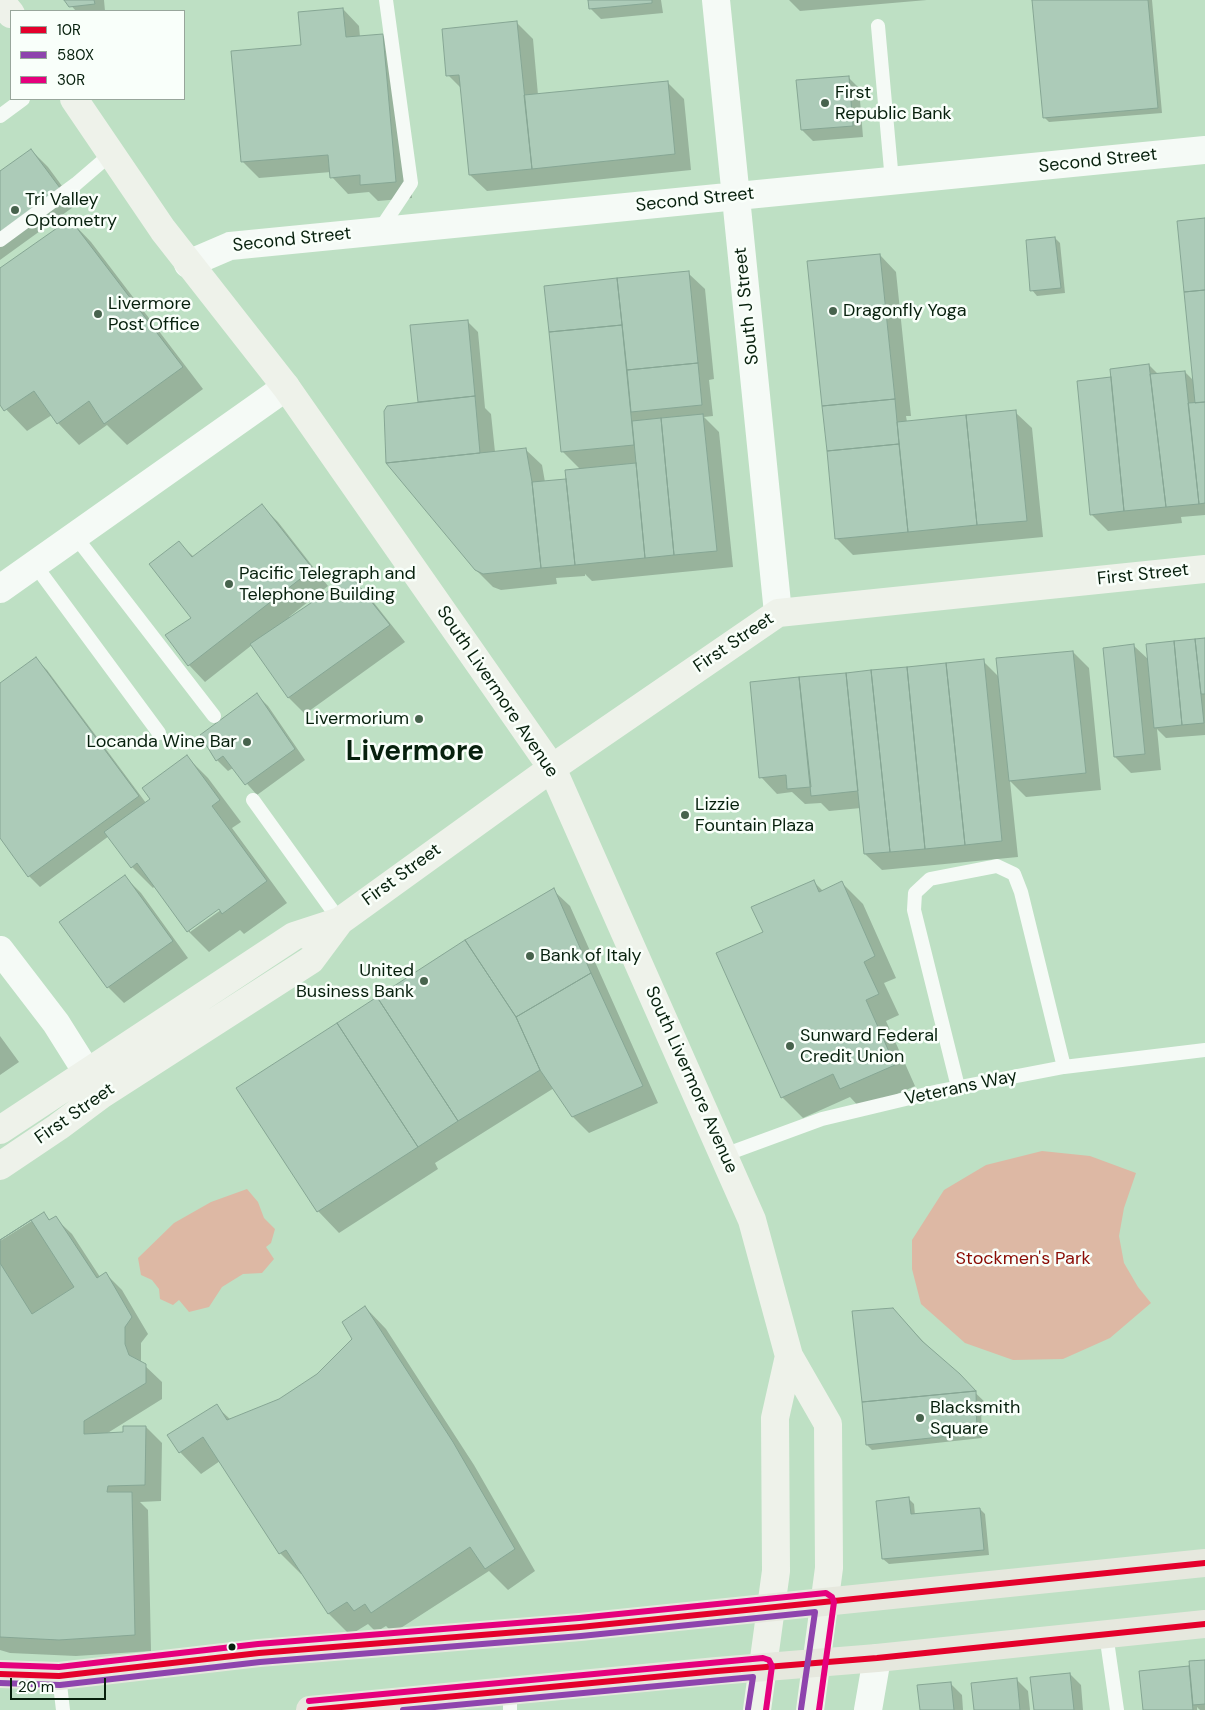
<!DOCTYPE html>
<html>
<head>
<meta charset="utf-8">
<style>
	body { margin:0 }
	#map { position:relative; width:1205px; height:1710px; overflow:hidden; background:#bee0c4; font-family:"DM Sans",sans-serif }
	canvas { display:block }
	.legend { position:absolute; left:10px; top:10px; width:175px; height:90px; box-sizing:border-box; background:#f9fffa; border:1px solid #98a69b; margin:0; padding:6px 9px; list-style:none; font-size:15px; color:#07200d }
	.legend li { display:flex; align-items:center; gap:10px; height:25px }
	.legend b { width:25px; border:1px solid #98a69b }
	.scale { position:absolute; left:10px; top:1678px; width:96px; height:22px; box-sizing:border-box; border:2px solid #07200d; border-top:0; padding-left:6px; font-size:15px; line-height:18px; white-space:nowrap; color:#07200d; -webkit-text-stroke:4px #f9fffa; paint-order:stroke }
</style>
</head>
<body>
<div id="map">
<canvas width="1205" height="1710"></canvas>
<ul class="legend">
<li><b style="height:6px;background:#e4002b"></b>10R</li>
<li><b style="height:6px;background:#8e44ad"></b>580X</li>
<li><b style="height:6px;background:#e5007d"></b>30R</li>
</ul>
<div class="scale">20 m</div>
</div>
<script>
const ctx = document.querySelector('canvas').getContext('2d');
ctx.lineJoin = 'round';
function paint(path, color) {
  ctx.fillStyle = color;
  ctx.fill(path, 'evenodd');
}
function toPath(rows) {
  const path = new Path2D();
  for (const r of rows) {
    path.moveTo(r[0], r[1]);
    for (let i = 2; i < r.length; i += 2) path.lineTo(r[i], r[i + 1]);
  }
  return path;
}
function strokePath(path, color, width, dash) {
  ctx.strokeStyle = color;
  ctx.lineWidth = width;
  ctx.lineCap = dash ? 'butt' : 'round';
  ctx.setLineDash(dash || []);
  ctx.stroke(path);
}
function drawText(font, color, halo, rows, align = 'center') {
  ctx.font = font + ' "DM Sans",sans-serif';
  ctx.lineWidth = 5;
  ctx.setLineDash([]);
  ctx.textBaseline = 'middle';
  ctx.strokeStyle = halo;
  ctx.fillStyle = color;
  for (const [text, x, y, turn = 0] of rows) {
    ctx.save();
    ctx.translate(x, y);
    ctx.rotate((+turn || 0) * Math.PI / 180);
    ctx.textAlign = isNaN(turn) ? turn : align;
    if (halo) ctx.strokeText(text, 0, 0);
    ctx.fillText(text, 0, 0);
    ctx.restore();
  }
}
paint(toPath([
	[1042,1151,1090,1156,1136,1173,1124,1208,1119,1236,1124,1263,1138,1287,1151,1303,1110,1338,1063,1359,1013,1360,965,1343,921,1304,912,1269,912,1240,944,1190,986,1165],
	[247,1189,258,1202,264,1218,275,1229,271,1243,266,1247,274,1259,262,1273,243,1274,222,1287,209,1307,189,1312,179,1300,173,1305,160,1299,159,1289,152,1280,141,1275,138,1258,174,1223,211,1202]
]), '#ddb8a4');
paint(toPath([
	[66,0,104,0,105,11,76,11],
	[589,0,661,0,663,13,601,19,590,8],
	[789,0,927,0,800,11],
	[1034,0,1152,0,1162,113,1049,122,1044,117],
	[343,9,359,26,360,37,383,35,399,52,412,198,378,201,369,192,348,194,332,177,331,172,259,178,243,162,303,46],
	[516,22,533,39,538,95,667,82,684,99,691,170,487,191,470,175,462,89,448,75],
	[848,77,859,88,863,137,813,141,802,130],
	[31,150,48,167,76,205,0,260,0,173],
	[1205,219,1205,515,1181,517,1182,523,1108,531,1091,514,1112,378,1149,365,1158,374,1185,372,1194,381],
	[70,220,91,242,203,389,127,445,107,425,79,445,58,423,52,415,27,431,0,403,0,269],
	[1055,238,1060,243,1065,293,1037,296,1032,290],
	[880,255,896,272,911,416,906,416,907,422,1015,412,1032,428,1043,537,853,555,837,539,828,453],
	[688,273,705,289,714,379,709,380,713,416,704,417,719,432,733,567,592,581,585,574,585,576,556,578,557,584,501,590,493,587,476,570,421,403,419,401,467,321,478,332,485,408,491,414,495,452,525,449,542,465,545,482,567,480,581,470,563,452,546,287],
	[262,506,278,522,328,586,289,617,290,618,351,578,367,594,405,642,305,714,289,698,252,645,205,682,189,665,167,635,193,618,179,543,194,557],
	[1205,639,1205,735,1166,738,1157,729,1161,770,1131,773,1115,757,1134,646,1149,660,1147,645],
	[1073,652,1089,668,1101,790,1026,797,1010,781,1018,857,882,870,865,854,861,808,829,811,821,803,805,804,792,792,777,794,761,777,983,661,999,677],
	[36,659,47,670,146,803,152,799,187,757,208,778,241,822,232,828,287,903,244,934,240,930,209,952,188,931,155,886,153,888,132,867,109,836,40,887,29,876,0,836,0,685],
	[223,905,225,907,190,932,190,929],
	[257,695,268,706,305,760,257,795,233,768,228,771,217,760],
	[125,877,141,893,188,958,124,1003,108,987],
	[813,881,823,891,842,883,863,904,896,978,884,983,899,1015,886,1021,915,1086,862,1110,850,1097,803,1118,782,1097,764,933],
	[553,890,570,906,658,1103,589,1133,573,1117,554,1088,435,1163,438,1169,339,1233,318,1211],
	[0,1036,19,1062,0,1075],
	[43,1214,51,1221,55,1218,72,1234,100,1277,106,1274,122,1290,148,1334,141,1343,141,1362,162,1382,162,1399,106,1434,124,1433,146,1427,162,1443,161,1501,140,1502,148,1510,151,1651,76,1656,10,1653,0,1650,0,1241],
	[365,1307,386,1329,474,1465,535,1571,508,1590,489,1571,393,1633,386,1626,376,1632,368,1624,350,1635,329,1614,303,1573,301,1574,280,1553,220,1461,201,1474,180,1452,169,1436,216,1406,231,1420,280,1400,318,1375,353,1339],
	[893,1309,931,1350,990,1407,981,1408,982,1438,872,1450,867,1445],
	[909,1499,914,1504,915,1515,980,1509,985,1514,989,1555,889,1564,883,1559],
	[1205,1661,1205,1710,1200,1710,1197,1707,1197,1710,1145,1710,1189,1668,1191,1670],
	[1070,1674,1081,1685,1083,1710,1035,1710],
	[1017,1680,1028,1691,1030,1710,976,1710],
	[951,1684,962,1695,963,1710,921,1710]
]), '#0003');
const building = toPath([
	[64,0,94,0,95,4,69,7,64,0],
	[588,0,652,0,652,3,589,9,588,0],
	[1032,0,1148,0,1158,108,1043,118,1032,0],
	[343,8,346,37,383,34,396,182,360,185,360,175,330,178,328,155,241,162,231,51,301,45,298,12,343,8],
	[517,21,532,169,469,175,459,75,446,76,442,29,517,21],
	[849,76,853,126,801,130,796,80,849,76],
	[668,81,675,154,532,169,524,95,668,81],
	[31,149,60,188,0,232,0,171,31,149],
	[1205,218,1205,290,1184,292,1177,221,1205,218],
	[70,219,183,367,104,424,89,401,57,424,34,391,4,411,0,405,0,268,70,219],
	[1055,237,1061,288,1030,291,1026,240,1055,237],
	[880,254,895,399,822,406,807,261,880,254],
	[689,271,698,363,627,370,617,278,689,271],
	[617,278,622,325,549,332,544,286,617,278],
	[1205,290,1205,402,1195,403,1184,292,1205,290],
	[468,320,475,396,418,402,410,325,468,320],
	[622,325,634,445,561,452,549,332,622,325],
	[698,363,702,405,631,412,627,370,698,363],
	[1149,364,1166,507,1124,511,1110,369,1149,364],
	[1185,371,1199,504,1166,507,1150,374,1185,371],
	[1111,377,1124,511,1090,515,1077,381,1111,377],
	[475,396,480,453,386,463,384,411,387,406,475,396],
	[895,399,899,444,827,451,822,406,895,399],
	[1205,402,1205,503,1199,504,1188,403,1205,402],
	[1016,410,1027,521,977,525,966,415,1016,410],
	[703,414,717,551,674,555,661,418,703,414],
	[966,415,977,525,908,532,897,422,966,415],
	[661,418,674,555,645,558,632,421,661,418],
	[899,444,908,532,835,539,827,451,899,444],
	[526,448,532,482,541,568,483,574,475,570,386,463,526,448],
	[636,463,645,558,575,565,565,470,636,463],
	[566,479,575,565,541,568,532,482,566,479],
	[262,504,313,569,188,666,165,635,191,618,149,564,179,541,192,557,262,504],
	[351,576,390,625,288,698,250,644,351,576],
	[1205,638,1205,694,1201,694,1195,639,1205,638],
	[1195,639,1204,723,1182,725,1174,641,1195,639],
	[1174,641,1182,725,1154,728,1146,644,1174,641],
	[1134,644,1145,754,1114,757,1103,648,1134,644],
	[1073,651,1086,773,1009,781,996,658,1073,651],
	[36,657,139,796,28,877,0,838,0,683,36,657],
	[984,659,1002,841,965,845,946,663,984,659],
	[946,663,965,845,925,849,907,667,946,663],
	[907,667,925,849,890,852,871,670,907,667],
	[871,670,890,852,864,854,846,673,871,670],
	[846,673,858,791,811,796,799,677,846,673],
	[799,677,811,787,787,789,786,775,759,778,750,682,799,677],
	[257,693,295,749,245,785,223,756,216,761,200,735,257,693],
	[187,755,220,800,212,806,267,881,222,914,219,909,187,932,137,863,131,868,104,832,150,799,142,788,187,755],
	[125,875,173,941,107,988,59,922,125,875],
	[814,880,819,892,842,881,875,956,864,962,879,994,866,1000,895,1065,840,1089,833,1074,781,1098,716,953,763,932,751,907,814,880],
	[554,888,591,973,516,1017,465,940,554,888],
	[465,940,516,1017,540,1070,458,1121,377,997,465,940],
	[591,973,643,1086,572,1117,540,1070,516,1017,591,973],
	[377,997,458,1121,418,1147,337,1023,377,997],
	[337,1023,418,1147,317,1212,236,1088,337,1023],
	[44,1212,49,1220,56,1216,97,1278,106,1272,132,1317,125,1327,125,1344,129,1355,146,1364,146,1383,84,1421,84,1434,123,1432,123,1426,146,1426,145,1485,108,1486,107,1492,132,1492,135,1635,59,1640,0,1637,0,1240,44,1212],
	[31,1220,74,1287,32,1314,0,1263,0,1240,31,1220],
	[365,1306,453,1442,515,1549,485,1569,470,1547,371,1613,365,1604,354,1611,347,1602,328,1614,286,1550,279,1554,203,1437,179,1453,167,1435,217,1404,227,1420,279,1399,317,1374,352,1339,342,1322,365,1306],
	[893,1308,922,1341,960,1374,976,1391,862,1402,852,1311,893,1308],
	[976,1391,977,1433,866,1445,862,1402,976,1391],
	[909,1497,911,1514,980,1508,984,1550,882,1559,876,1501,909,1497],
	[1205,1660,1205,1704,1193,1705,1189,1661,1205,1660],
	[1189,1666,1193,1710,1143,1710,1139,1671,1189,1666],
	[1070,1673,1074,1710,1034,1710,1030,1677,1070,1673],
	[1017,1678,1020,1710,974,1710,971,1683,1017,1678],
	[951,1682,954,1710,920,1710,917,1685,951,1682]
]);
paint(building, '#accbb8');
strokePath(building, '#86a694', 1);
strokePath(toPath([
	[878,26,892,181],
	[0,116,23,99],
	[379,231,411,183,386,0],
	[0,240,76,184,112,153],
	[75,536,214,716],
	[35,565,159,733],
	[253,800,340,921],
	[958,1087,914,910,915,893,930,879,997,866,1014,874,1021,892,1064,1067],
	[724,1155,822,1119,939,1091,1064,1067,1205,1050],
	[1106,1634,1117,1710],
	[59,1676,63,1710],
	[510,1691,510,1710]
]), '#f5faf6', 14);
strokePath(toPath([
	[716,0,778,613],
	[188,264,230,246,1205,150],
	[0,589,286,387],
	[0,950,56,1023,100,1093],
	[868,1710,877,1658]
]), '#f5faf6', 28);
strokePath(toPath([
	[0,0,11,14],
	[74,99,163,230,286,387,552,768,752,1220,789,1356,828,1424,829,1568,810,1710],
	[0,1130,294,936,340,921,552,768,778,613,1205,569],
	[0,1166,58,1127,101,1095,311,960,340,921],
	[757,1710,776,1571,775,1418,789,1356]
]), '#eef2ea', 28);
strokePath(toPath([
	[0,1674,59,1676,259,1653,580,1627,1205,1563],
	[310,1710,717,1671,877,1658,1205,1624]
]), '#e6e8de', 28);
strokePath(toPath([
	[0,1674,59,1676,259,1653,580,1627,1205,1563],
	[310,1710,717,1671,877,1658,1205,1624]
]), '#e4002b', 6);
strokePath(toPath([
	[0,1683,60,1685,260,1662,581,1636,815,1612,801,1709],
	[403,1710,753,1677,748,1709]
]), '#8e44ad', 6);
strokePath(toPath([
	[0,1665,59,1667,258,1644,579,1618,826,1593,832,1597,834,1602,819,1710],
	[309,1701,763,1658,769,1660,772,1666,766,1710]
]), '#e5007d', 6);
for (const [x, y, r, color] of [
	[825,103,5,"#47634d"],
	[15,210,5,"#47634d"],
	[833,311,5,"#47634d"],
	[98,314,5,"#47634d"],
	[229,584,5,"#47634d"],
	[419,719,5,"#47634d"],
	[247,742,5,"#47634d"],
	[685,815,5,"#47634d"],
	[530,956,5,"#47634d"],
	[424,981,5,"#47634d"],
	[790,1046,5,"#47634d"],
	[920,1418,5,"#47634d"],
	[232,1647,4.5,"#07200d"]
]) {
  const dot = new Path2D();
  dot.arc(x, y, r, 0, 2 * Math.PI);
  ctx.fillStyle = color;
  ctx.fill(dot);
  strokePath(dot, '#f9fffa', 2);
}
drawText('18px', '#07200d', '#f9fffa', [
	["First",835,93],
	["Republic Bank",835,114],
	["Tri Valley",25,200],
	["Optometry",25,221],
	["Livermore",108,304],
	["Post Office",108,325],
	["Dragonfly Yoga",843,311],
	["Pacific Telegraph and",239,574],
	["Telephone Building",239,595],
	["Livermorium",409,719,"right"],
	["Locanda Wine Bar",237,742,"right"],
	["Lizzie",695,805],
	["Fountain Plaza",695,826],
	["Bank of Italy",540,956],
	["United",414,971,"right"],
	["Business Bank",414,992,"right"],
	["Sunward Federal",800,1036],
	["Credit Union",800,1057],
	["Blacksmith",930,1408],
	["Square",930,1429]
], 'left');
drawText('18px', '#07200d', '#f9fffa', [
	["Second Street",1098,161,-6],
	["Second Street",695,200,-6],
	["Second Street",292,240,-6],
	["South J Street",747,306,-96],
	["First Street",1143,575,-6],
	["First Street",734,643,-34],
	["South Livermore Avenue",497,692,56],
	["First Street",402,875,-36],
	["South Livermore Avenue",691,1080,66],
	["Veterans Way",961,1088,-12],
	["First Street",75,1114,-35]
]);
drawText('18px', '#8a0b04', '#f9fffa', [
	["Stockmen's Park",1023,1259]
]);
drawText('bold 28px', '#07200d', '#f9fffa', [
	["Livermore",415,753]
]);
</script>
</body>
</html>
